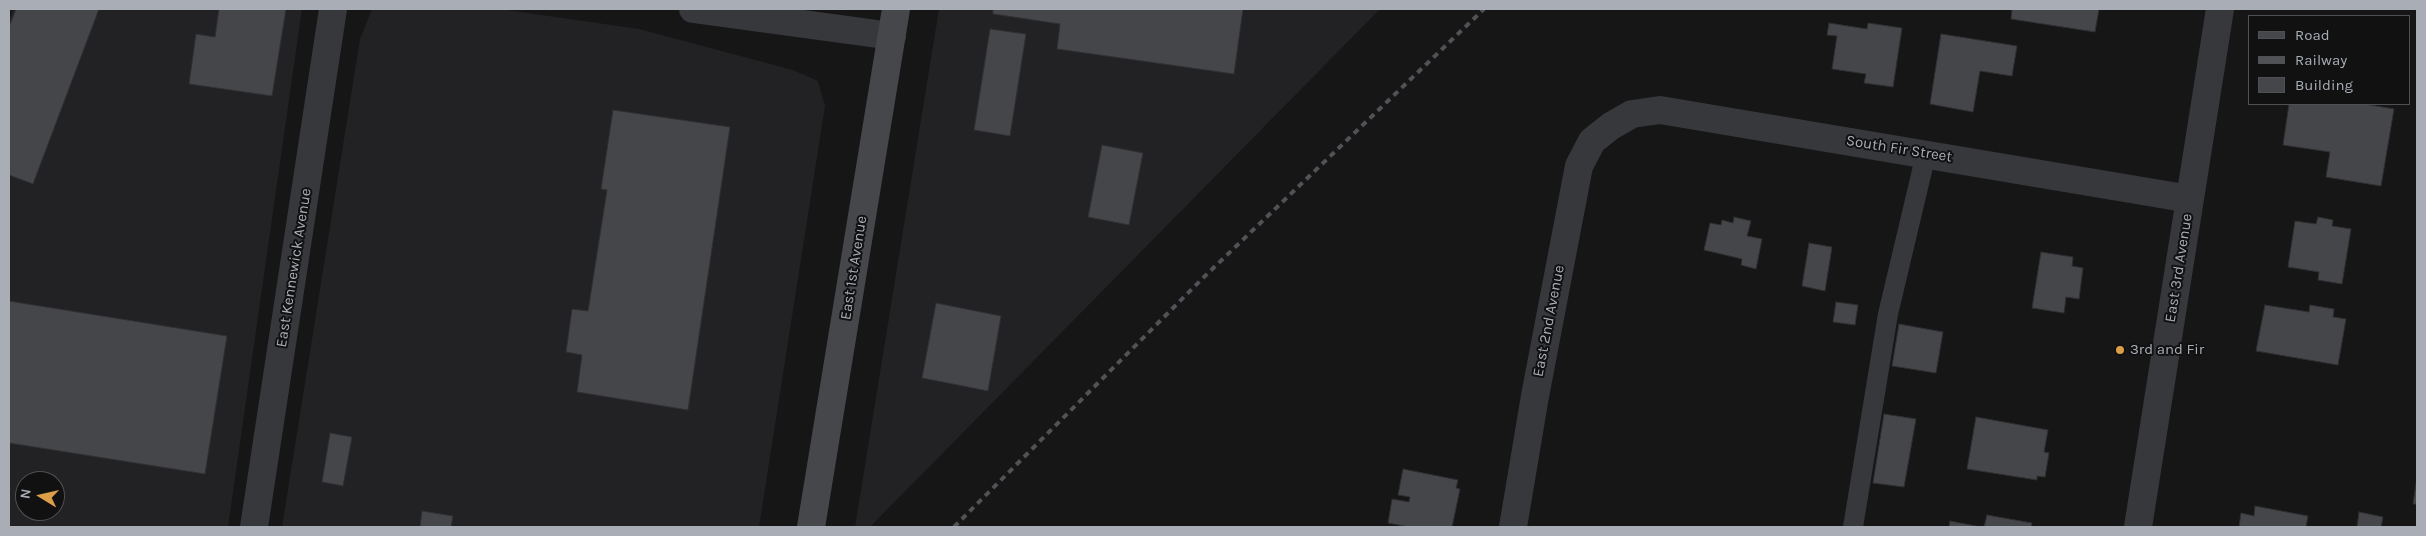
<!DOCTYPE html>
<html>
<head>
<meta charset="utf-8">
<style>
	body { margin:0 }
	#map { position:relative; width:2426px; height:536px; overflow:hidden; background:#161617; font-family:Karla,sans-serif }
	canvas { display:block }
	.frame { position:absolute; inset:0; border:10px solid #a9aeb6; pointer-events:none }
	.legend { position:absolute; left:2248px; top:15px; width:162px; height:90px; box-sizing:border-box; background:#111112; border:1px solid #4e5054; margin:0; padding:6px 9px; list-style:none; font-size:15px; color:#a9aeb6 }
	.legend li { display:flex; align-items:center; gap:10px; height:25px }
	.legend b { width:25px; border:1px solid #4e5054 }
	.north { position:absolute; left:15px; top:471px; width:50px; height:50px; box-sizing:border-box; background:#111112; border:1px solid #4e5054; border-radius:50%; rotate:279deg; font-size:14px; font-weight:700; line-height:20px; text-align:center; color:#a9aeb6 }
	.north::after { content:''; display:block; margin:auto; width:18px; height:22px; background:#dd9e48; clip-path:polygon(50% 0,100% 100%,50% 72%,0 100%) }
</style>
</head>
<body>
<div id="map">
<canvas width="2426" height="536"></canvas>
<div class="frame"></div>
<ul class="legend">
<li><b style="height:6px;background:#45474b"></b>Road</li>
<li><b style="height:6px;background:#505256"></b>Railway</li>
<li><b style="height:14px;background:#45464a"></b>Building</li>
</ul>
<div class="north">N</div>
</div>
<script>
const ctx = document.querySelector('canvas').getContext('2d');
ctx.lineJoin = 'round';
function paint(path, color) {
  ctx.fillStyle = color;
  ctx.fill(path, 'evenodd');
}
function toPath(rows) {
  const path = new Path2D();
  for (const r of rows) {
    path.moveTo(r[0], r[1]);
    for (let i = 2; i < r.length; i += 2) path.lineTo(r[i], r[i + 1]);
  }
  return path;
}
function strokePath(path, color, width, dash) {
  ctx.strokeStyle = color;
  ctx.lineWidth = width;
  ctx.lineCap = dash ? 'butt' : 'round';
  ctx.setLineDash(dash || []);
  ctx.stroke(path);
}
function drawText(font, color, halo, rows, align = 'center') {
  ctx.font = font + ' Karla,sans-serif';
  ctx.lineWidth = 4;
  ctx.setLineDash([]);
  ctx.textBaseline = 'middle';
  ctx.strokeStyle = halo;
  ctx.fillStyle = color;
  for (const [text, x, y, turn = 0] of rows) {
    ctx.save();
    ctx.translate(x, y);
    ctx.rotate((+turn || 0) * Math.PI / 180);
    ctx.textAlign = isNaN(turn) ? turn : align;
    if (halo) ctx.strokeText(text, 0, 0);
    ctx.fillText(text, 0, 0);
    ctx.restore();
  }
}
paint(toPath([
	[13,9,302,9,228,527,9,527,9,20],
	[25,481,55,481,55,511,25,511],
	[372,9,500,9,639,29,793,70,818,81,825,106,759,527,282,527,360,39],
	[939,9,1380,9,870,527,855,527]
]), '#222224');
const building = toPath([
	[16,9,99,9,33,184,9,175,9,27,16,9],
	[219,9,286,9,272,96,189,84,196,34,215,37,219,9],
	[993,9,1243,9,1234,74,1057,49,1060,24,993,14,993,9],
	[2012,9,2099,9,2095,32,2011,19,2012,9],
	[1829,23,1867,29,1868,23,1902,28,1893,87,1864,83,1866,74,1832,69,1837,36,1827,35,1829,23],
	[990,29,1026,34,1010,136,974,130,990,29],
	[1941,34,2017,46,2012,76,1980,71,1973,112,1930,104,1941,34],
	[2289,104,2364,104,2394,109,2381,186,2326,177,2330,152,2283,145,2289,104],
	[613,110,730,127,688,410,577,392,582,355,566,352,572,309,588,311,607,190,601,189,613,110],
	[1102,145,1143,153,1129,225,1088,217,1102,145],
	[1734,217,1751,221,1747,236,1762,239,1756,269,1741,265,1742,259,1704,250,1710,223,1721,225,1722,220,1733,223,1734,217],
	[2318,217,2333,220,2332,226,2351,229,2342,284,2318,280,2319,272,2288,267,2295,221,2316,224,2318,217],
	[1809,243,1832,247,1825,291,1802,286,1809,243],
	[2041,252,2073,257,2072,266,2083,268,2079,299,2066,297,2064,313,2032,308,2041,252],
	[9,301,227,336,205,474,9,443,9,301],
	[1836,302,1858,305,1855,325,1833,322,1836,302],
	[936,303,1001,316,988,391,922,378,936,303],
	[2265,305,2309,312,2310,305,2334,309,2333,317,2346,319,2338,365,2256,351,2265,305],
	[1899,324,1943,332,1936,373,1892,366,1899,324],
	[1884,414,1916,419,1904,487,1873,483,1884,414],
	[1976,417,2048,430,2044,452,2049,453,2045,477,2037,476,2037,480,1967,469,1976,417],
	[330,433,352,437,343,486,322,482,330,433],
	[1403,469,1458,480,1456,488,1460,489,1452,527,1409,527,1388,523,1392,499,1409,502,1410,497,1398,495,1403,469],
	[2417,477,2417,504,2413,504,2417,477],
	[2255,506,2308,516,2306,527,2239,527,2241,513,2254,516,2255,506],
	[422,511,453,516,451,527,420,527,422,511],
	[2359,512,2383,517,2381,527,2357,527,2359,512],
	[1987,515,2032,523,2031,527,1984,527,1987,515],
	[1950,521,1981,527,1949,527,1950,521]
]);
paint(building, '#45464a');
strokePath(building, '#303033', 1);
strokePath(toPath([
	[1853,527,1888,314,1926,154]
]), '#37383c', 20);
strokePath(toPath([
	[693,9,892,36],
	[254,527,333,9],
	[1513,527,1535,396,1579,166,1592,141,1611,126,1632,114,1660,110,2190,199],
	[2138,527,2220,9]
]), '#37383c', 28);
strokePath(toPath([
	[811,527,896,9]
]), '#45474b', 28);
strokePath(toPath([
	[954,527,1205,276,1484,9]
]), '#505256', 4, [6, 5]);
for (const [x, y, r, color] of [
	[2120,350,5,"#dd9e48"]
]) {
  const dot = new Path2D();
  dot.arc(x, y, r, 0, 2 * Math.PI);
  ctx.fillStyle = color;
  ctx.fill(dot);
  strokePath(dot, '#111112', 2);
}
drawText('15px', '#a9aeb6', '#111112', [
	["South Fir Street",1899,149,9],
	["East Kennewick Avenue",294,268,-81],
	["East 1st Avenue",854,268,-81],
	["East 3rd Avenue",2179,268,-81],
	["East 2nd Avenue",1549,321,-79]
]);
drawText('15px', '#a9aeb6', '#111112', [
	["3rd and Fir",2130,350]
], 'left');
</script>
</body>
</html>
